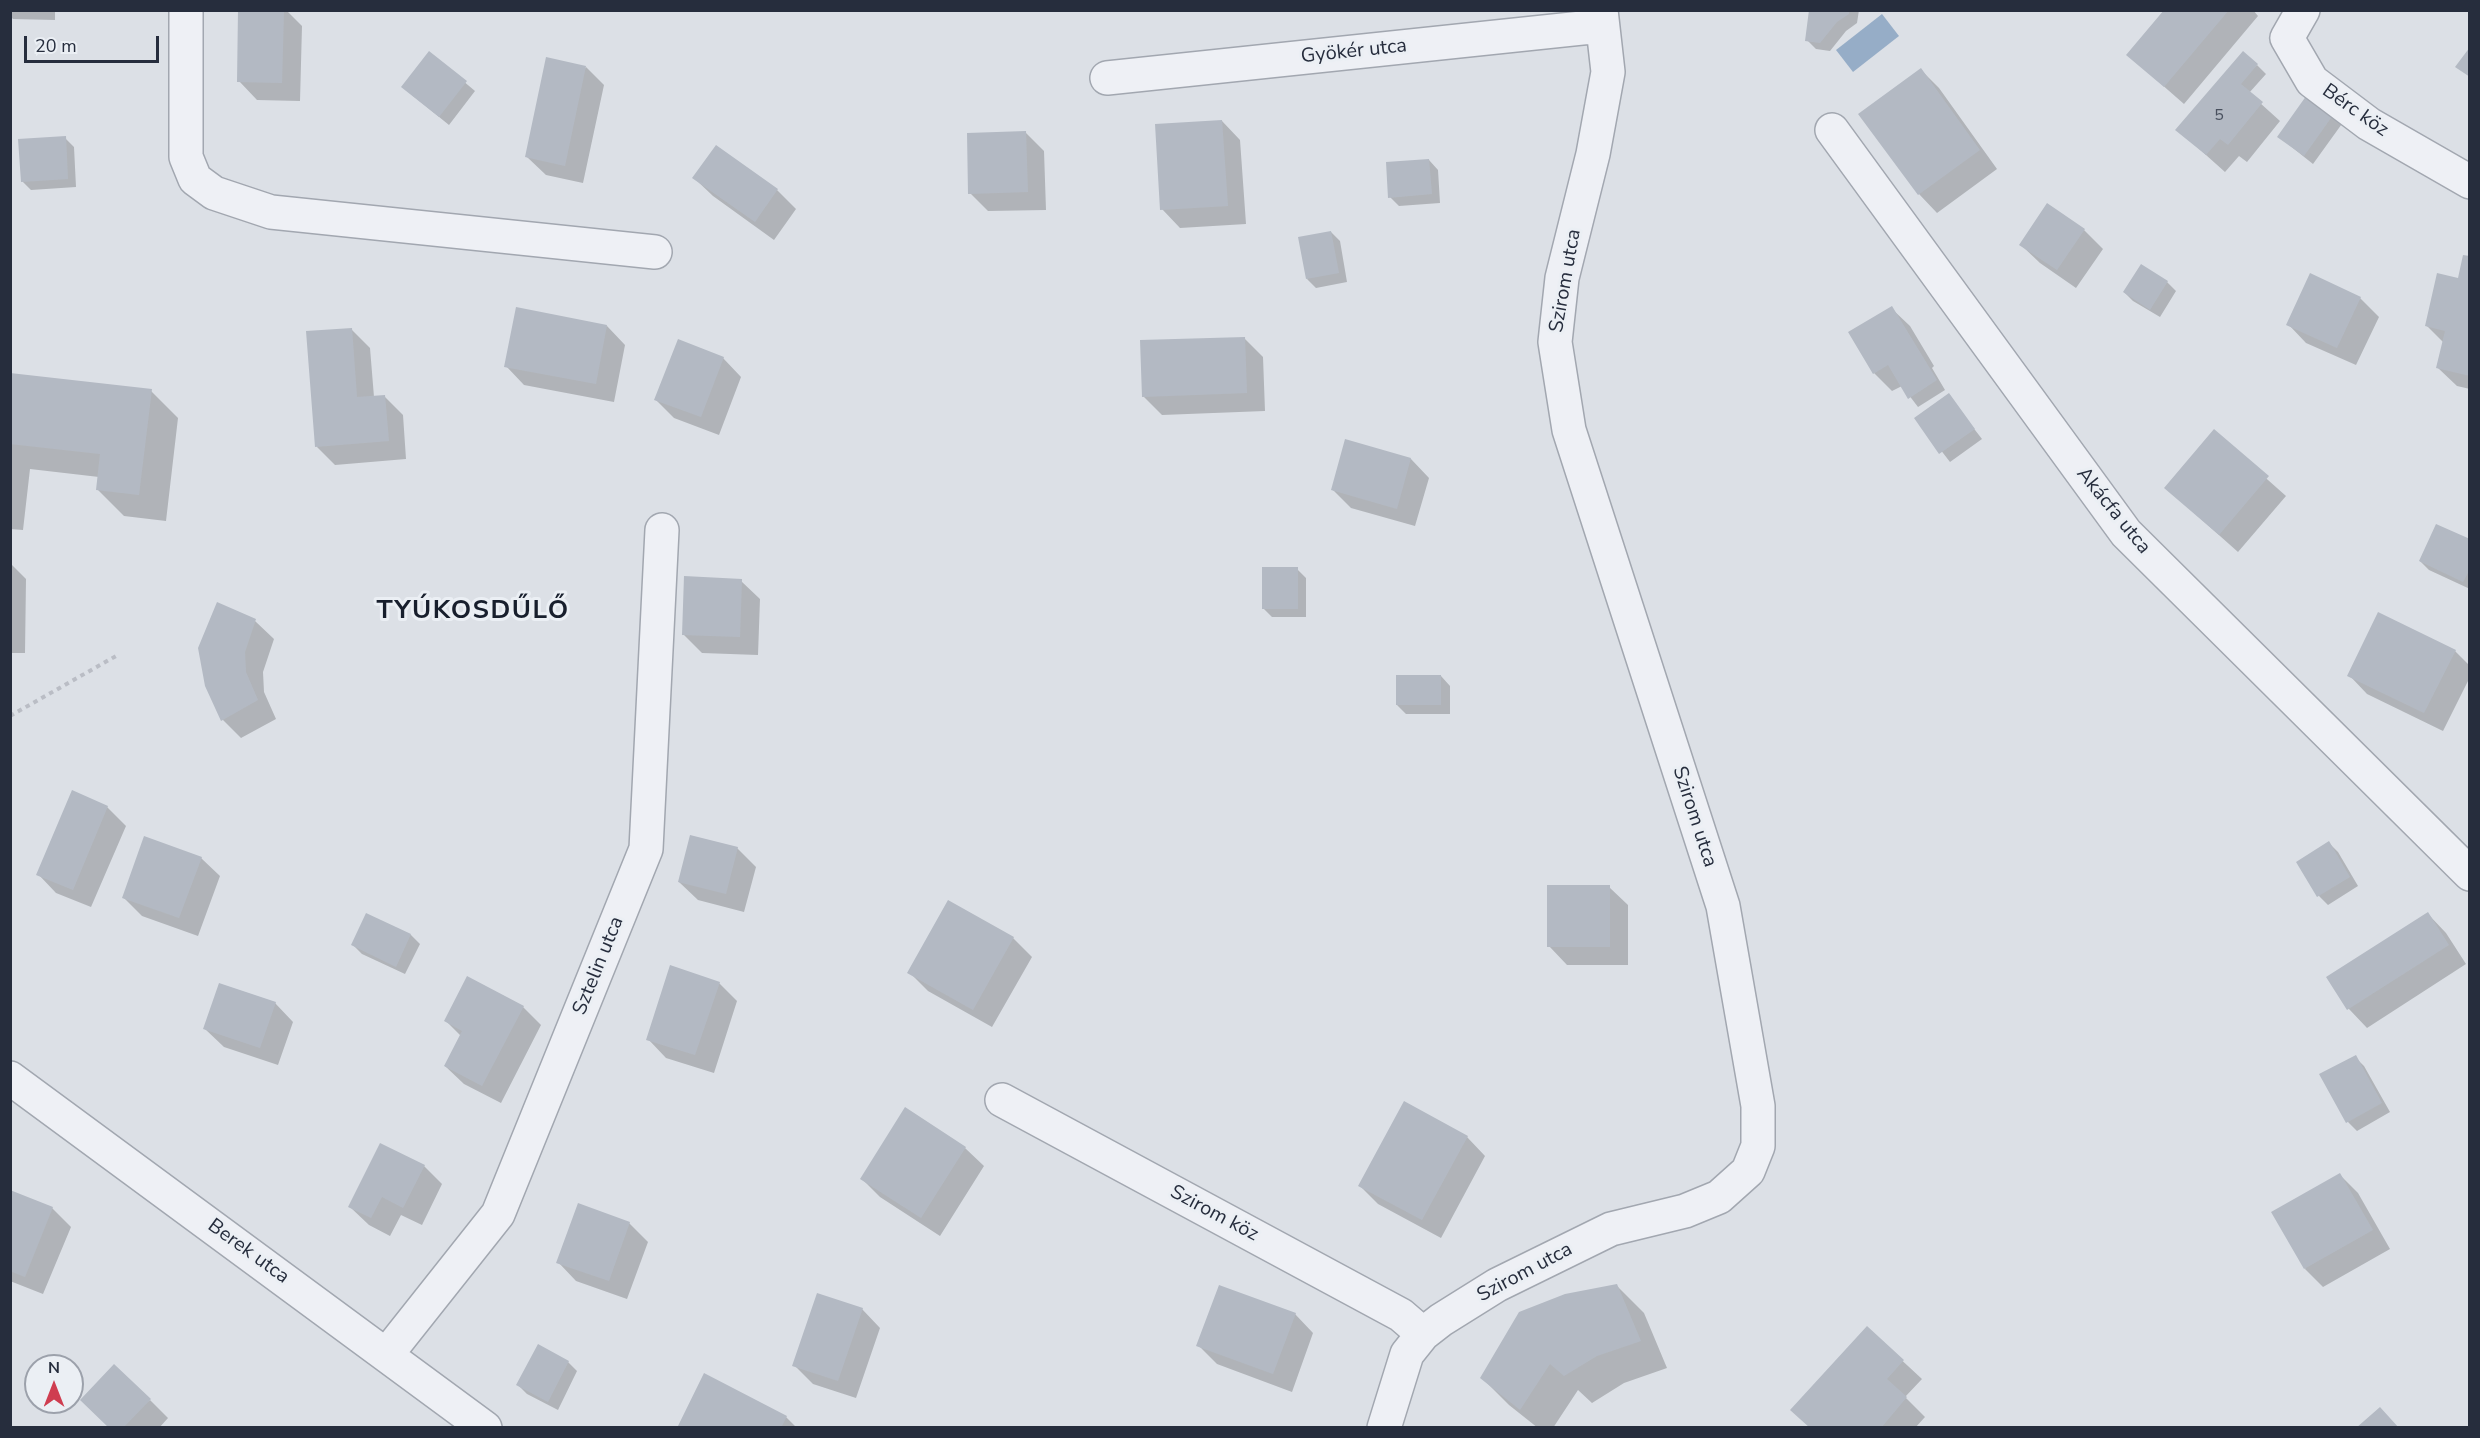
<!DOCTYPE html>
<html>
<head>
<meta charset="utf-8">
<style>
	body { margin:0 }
	#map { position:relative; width:2480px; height:1438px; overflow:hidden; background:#dce0e6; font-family:"Nunito Sans",sans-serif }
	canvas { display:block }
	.frame { position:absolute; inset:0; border:12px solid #262d3d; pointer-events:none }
	.north { position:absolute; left:24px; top:1354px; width:60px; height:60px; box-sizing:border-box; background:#ebeff4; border:2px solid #9ca1ab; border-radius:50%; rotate:0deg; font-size:16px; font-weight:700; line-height:24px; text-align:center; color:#262d3d }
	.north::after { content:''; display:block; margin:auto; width:21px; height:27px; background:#cf3d50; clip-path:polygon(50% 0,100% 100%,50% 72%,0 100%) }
	.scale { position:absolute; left:24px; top:36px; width:135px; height:27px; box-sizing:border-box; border:3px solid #262d3d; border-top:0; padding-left:8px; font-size:18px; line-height:21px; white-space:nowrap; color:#262d3d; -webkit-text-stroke:4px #ebeff4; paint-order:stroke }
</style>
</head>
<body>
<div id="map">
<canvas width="2480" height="1438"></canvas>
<div class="frame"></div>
<div class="north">N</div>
<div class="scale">20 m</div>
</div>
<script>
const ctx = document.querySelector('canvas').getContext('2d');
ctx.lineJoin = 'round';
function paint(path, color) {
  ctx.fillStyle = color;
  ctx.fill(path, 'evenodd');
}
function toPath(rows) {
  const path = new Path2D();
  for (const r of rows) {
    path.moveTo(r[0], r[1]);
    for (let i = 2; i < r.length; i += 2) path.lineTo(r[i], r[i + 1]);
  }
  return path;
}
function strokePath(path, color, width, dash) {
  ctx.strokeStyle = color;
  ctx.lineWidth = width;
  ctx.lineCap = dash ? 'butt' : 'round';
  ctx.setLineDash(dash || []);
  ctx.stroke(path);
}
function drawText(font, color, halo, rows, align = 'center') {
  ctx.font = font + ' "Nunito Sans",sans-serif';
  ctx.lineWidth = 6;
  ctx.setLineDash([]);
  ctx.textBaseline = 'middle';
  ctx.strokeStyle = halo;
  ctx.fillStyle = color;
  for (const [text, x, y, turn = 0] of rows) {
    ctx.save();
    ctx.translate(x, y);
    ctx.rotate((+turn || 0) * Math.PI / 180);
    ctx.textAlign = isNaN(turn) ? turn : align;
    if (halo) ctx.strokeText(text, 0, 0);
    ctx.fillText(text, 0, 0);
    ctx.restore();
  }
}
paint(toPath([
	[1882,14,1899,36,1853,72,1836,50]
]), '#96adc7');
paint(toPath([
	[10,10,55,10,55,20,13,19,10,16],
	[240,10,286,10,302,26,300,101,257,100,239,81],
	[1811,10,1859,10,1857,23,1846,31,1830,51,1816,49,1807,40],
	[2166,10,2253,10,2258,16,2184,104,2128,55],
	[430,53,475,91,449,125,412,95],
	[2257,65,2266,74,2249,93,2280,121,2247,162,2239,156,2225,172,2178,130],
	[586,67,604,85,583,183,546,175,527,157],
	[1921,70,1939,88,1997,169,1937,213,1919,194],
	[2310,94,2344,121,2313,164,2279,137],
	[1222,121,1240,140,1246,224,1180,228,1162,209],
	[1026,133,1044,151,1046,210,988,211,970,193],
	[65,138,74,147,76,187,31,190,22,181],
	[717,147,777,190,796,209,774,240,713,196,694,178],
	[1429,160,1438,170,1440,203,1399,206,1390,197],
	[2048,205,2084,230,2103,249,2076,288,2040,263,2021,245],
	[1331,232,1340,241,1347,282,1316,288,1307,279],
	[2470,258,2470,389,2457,386,2438,368,2444,343,2427,326,2459,280],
	[2142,266,2167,282,2176,291,2160,317,2133,301,2124,292],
	[2360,298,2379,317,2356,365,2306,343,2288,324],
	[1891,308,1910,326,1934,366,1932,368,1945,390,1918,407,1902,386,1892,391,1874,373],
	[607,326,625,345,614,402,524,385,506,366],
	[351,329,370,348,374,397,384,396,403,415,406,459,335,465,317,447],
	[1244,338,1263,357,1265,411,1162,415,1143,396],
	[723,358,741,377,719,435,674,418,656,400],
	[10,375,151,391,178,418,166,521,124,516,97,489,99,477,30,469,23,530,10,529],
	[1948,395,1982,439,1950,462,1916,418],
	[2214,432,2286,496,2238,552,2166,488],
	[1346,441,1411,459,1429,478,1415,526,1351,508,1332,489],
	[2470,540,2470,589,2429,570,2420,561],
	[10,563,26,579,25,653,10,653],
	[1297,569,1306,578,1306,617,1272,617,1263,608],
	[741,581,760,599,758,655,702,653,683,634],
	[255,621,274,639,263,672,264,692,276,719,241,738,223,720,207,686],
	[2455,651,2470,666,2470,677,2443,731,2367,694,2349,675],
	[1441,676,1450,686,1450,714,1406,714,1397,705],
	[73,792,107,807,126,826,91,907,56,893,38,874],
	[2329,843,2338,852,2358,886,2328,905,2319,896,2298,862],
	[737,848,756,867,744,912,698,900,679,882],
	[201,858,220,876,198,936,142,916,124,898],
	[1609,887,1628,905,1628,965,1567,965,1549,946],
	[949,902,1013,938,1032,957,992,1027,928,991,909,972],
	[2428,914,2446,933,2466,964,2367,1028,2349,1009,2328,978],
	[367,915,411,935,420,944,405,974,362,954,353,945],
	[719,983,737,1001,714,1073,666,1058,648,1039],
	[275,1003,293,1022,278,1065,224,1047,205,1029],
	[523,1007,541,1025,501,1103,464,1084,445,1066,461,1036,446,1021],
	[2355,1057,2364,1066,2390,1112,2357,1131,2348,1122],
	[1467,1137,1485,1156,1441,1238,1378,1204,1360,1186],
	[965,1148,984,1166,940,1236,880,1197,862,1179],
	[424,1166,442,1184,422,1225,401,1215,390,1236,369,1225,350,1207],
	[2340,1175,2358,1193,2390,1249,2323,1287,2305,1269],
	[10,1191,52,1208,71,1227,43,1294,10,1281],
	[629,1223,648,1242,627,1299,576,1281,558,1262],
	[1617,1286,1644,1313,1667,1368,1624,1383,1592,1403,1578,1390,1553,1428,1538,1428,1509,1405,1482,1378],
	[862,1309,880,1328,856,1398,813,1384,794,1365],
	[1295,1314,1313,1333,1292,1392,1217,1364,1198,1345],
	[1867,1328,1922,1379,1905,1397,1925,1417,1915,1428,1810,1428],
	[568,1362,577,1371,558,1410,527,1394,518,1385],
	[150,1400,168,1418,159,1428,110,1428],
	[786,1417,797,1428,678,1428]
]), '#0003');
paint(toPath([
	[238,10,284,10,282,83,237,82],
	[1809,10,1849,10,1849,14,1837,22,1820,43,1805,41],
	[2164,10,2229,10,2164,87,2126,55],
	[2470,47,2470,77,2455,67],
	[429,51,467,81,439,117,401,87],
	[2243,51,2258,64,2241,84,2263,102,2228,145,2220,139,2206,155,2175,130],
	[546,57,586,66,565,166,525,157],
	[1921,68,1980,150,1918,195,1858,114],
	[2309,92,2336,111,2304,156,2277,137],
	[1222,120,1228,206,1160,210,1155,124],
	[1026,131,1028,192,968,194,967,133],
	[66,136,68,179,21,182,18,139],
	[716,145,778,189,755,222,692,178],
	[1429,159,1432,194,1388,198,1386,162],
	[2047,203,2085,229,2057,270,2019,245],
	[1331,231,1339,273,1306,279,1298,237],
	[2463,255,2470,256,2470,376,2436,368,2445,331,2425,326,2437,273,2458,278],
	[2141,264,2168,281,2150,310,2123,292],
	[2310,273,2361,297,2337,348,2286,325],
	[1892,306,1937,380,1908,399,1888,365,1873,374,1848,332],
	[516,307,607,325,596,384,504,367],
	[352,328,357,397,385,395,389,441,315,447,306,331],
	[1245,337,1247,393,1142,397,1140,340],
	[678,339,724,357,701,417,654,400],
	[10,373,152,389,139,495,96,490,100,454,10,444],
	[1949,393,1975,429,1939,454,1914,418],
	[2214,429,2269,476,2219,535,2164,488],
	[1345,439,1411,458,1397,509,1331,490],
	[2436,524,2470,539,2470,569,2463,582,2419,561],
	[1262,567,1298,567,1298,609,1262,609],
	[684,576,742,579,740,637,682,635],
	[217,602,256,619,245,652,246,672,258,700,221,721,205,686,198,648],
	[2378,612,2456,650,2424,713,2347,676],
	[1396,675,1441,675,1441,705,1396,705],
	[72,790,108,806,73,890,36,875],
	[690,835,738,847,726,894,678,882],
	[144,836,202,857,179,918,122,898],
	[2329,841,2350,877,2317,897,2296,862],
	[1547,885,1610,885,1610,947,1547,947],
	[948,900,1014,937,973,1010,907,973],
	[2428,912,2449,945,2347,1010,2326,977],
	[366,913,411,934,396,967,351,945],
	[670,965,720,982,695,1055,646,1040],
	[467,976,524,1006,482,1086,444,1066,462,1031,444,1021],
	[219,983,276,1002,260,1048,203,1029],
	[2356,1055,2382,1103,2346,1123,2319,1074],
	[1404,1101,1468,1136,1422,1220,1358,1186],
	[905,1107,966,1147,921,1218,860,1179],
	[380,1143,425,1165,403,1208,382,1197,371,1218,348,1207],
	[2340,1173,2373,1230,2304,1269,2271,1212],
	[10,1190,53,1207,25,1277,10,1271],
	[578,1203,630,1222,609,1281,556,1263],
	[1617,1284,1641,1341,1597,1356,1564,1376,1550,1364,1520,1410,1480,1378,1519,1312,1565,1294],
	[1219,1285,1296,1313,1273,1374,1196,1346],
	[817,1293,863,1308,838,1381,792,1366],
	[1867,1326,1904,1360,1887,1379,1907,1397,1881,1428,1810,1428,1790,1410],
	[538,1344,569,1361,548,1402,516,1385],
	[114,1364,151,1399,123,1428,109,1428,80,1400],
	[704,1373,787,1416,781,1428,677,1428],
	[2380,1407,2399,1428,2356,1428]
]), '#b3b9c3');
const minor = toPath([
	[186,10,186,157,195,179,214,193,271,212,655,252],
	[2303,10,2287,38,2312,81,2369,124,2470,182],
	[1107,78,1601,26],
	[1832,130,2126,533,2470,874],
	[10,1078,485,1428],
	[1002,1100,1401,1315,1423,1334],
	[387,1354,498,1214,646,849,662,530],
	[1384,1428,1407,1354,1423,1334,1441,1320,1497,1285,1611,1229,1685,1211,1719,1197,1748,1171,1758,1146,1758,1106,1723,906,1569,430,1555,342,1562,278,1593,154,1608,72,1601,10]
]);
strokePath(minor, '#a2a7b0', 36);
strokePath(toPath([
	[10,716,116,656]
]), '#babdc5', 4, [4.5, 4.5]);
strokePath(minor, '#eef0f5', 33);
drawText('16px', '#49505e', null, [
	["5",2219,116]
]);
drawText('20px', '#262d3d', '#ebeff4', [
	["Gyökér utca",1354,52,-6],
	["Bérc köz",2355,111,35],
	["Szirom utca",1566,281,-80],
	["Akácfa utca",2113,511,51],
	["Szirom utca",1694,817,72],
	["Sztelin utca",599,966,-68],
	["Szirom köz",1214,1214,28],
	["Berek utca",248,1252,36],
	["Szirom utca",1525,1273,-28]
]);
ctx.letterSpacing = '1.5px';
drawText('bold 26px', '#181f2d', '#ebeff4', [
	["TYÚKOSDŰLŐ",473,612]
]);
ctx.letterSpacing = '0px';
</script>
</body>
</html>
